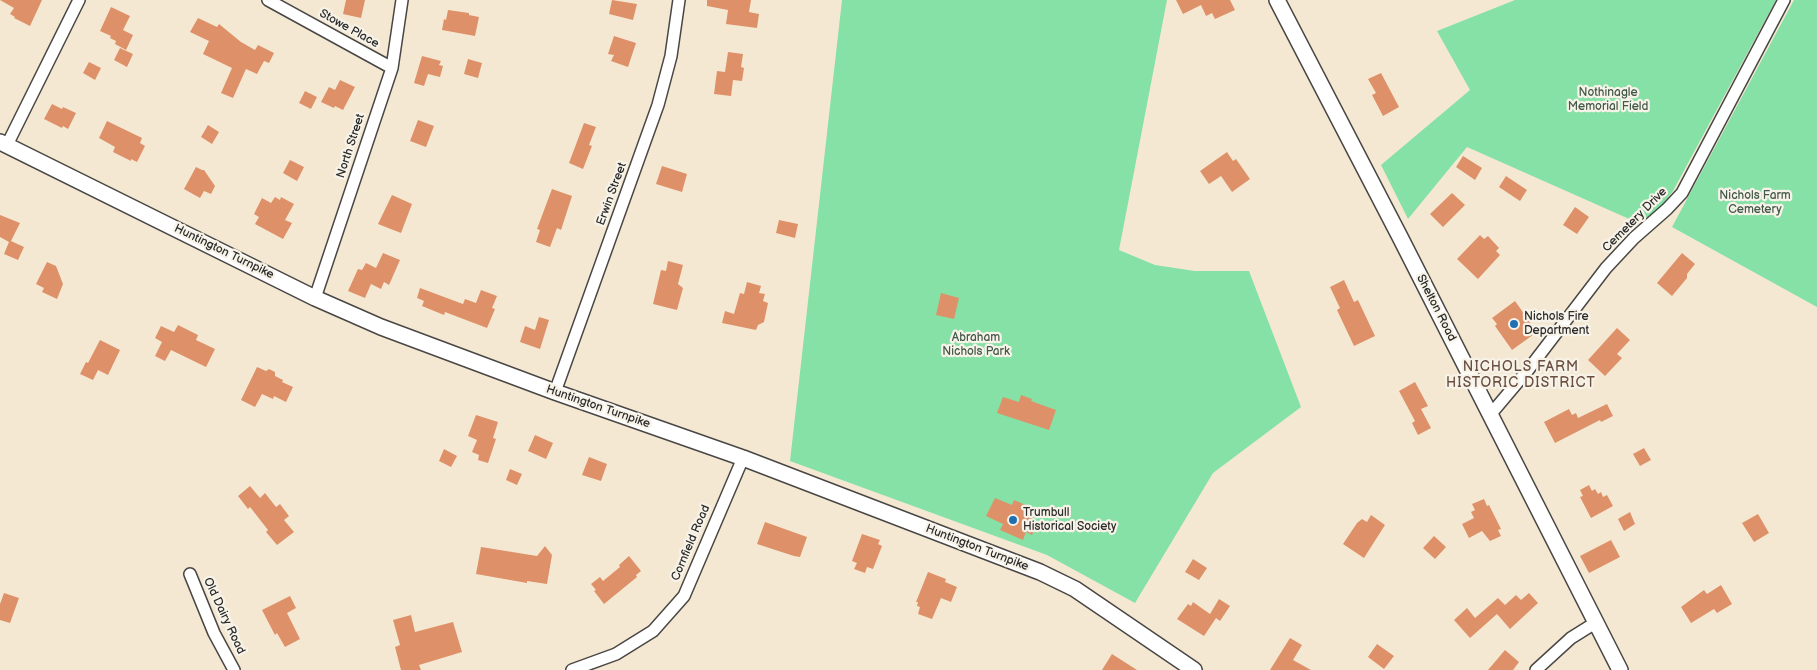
<!DOCTYPE html>
<html>
<head>
<meta charset="utf-8">
<style>
	body { margin:0 }
	canvas { display:block; background:#f5e8d3 }
</style>
</head>
<body>
<canvas width="1817" height="670"></canvas>
<script>
const ctx = document.querySelector('canvas').getContext('2d');
ctx.lineJoin = 'round';
function paint(path, color) {
  ctx.fillStyle = color;
  ctx.fill(path, 'evenodd');
}
function toPath(rows) {
  const path = new Path2D();
  for (const r of rows) {
    path.moveTo(r[0], r[1]);
    for (let i = 2; i < r.length; i += 2) path.lineTo(r[i], r[i + 1]);
  }
  return path;
}
function strokePath(path, color, width, dash) {
  ctx.strokeStyle = color;
  ctx.lineWidth = width;
  ctx.lineCap = dash ? 'butt' : 'round';
  ctx.setLineDash(dash || []);
  ctx.stroke(path);
}
function drawText(font, color, halo, rows, align = 'center') {
  ctx.font = font + ' "Balsamiq Sans",sans-serif';
  ctx.lineWidth = 4.5;
  ctx.setLineDash([]);
  ctx.textBaseline = 'middle';
  ctx.strokeStyle = halo;
  ctx.fillStyle = color;
  for (const [text, x, y, turn = 0] of rows) {
    ctx.save();
    ctx.translate(x, y);
    ctx.rotate((+turn || 0) * Math.PI / 180);
    ctx.textAlign = isNaN(turn) ? turn : align;
    if (halo) ctx.strokeText(text, 0, 0);
    ctx.fillText(text, 0, 0);
    ctx.restore();
  }
}
paint(toPath([
	[842,0,1167,0,1119,250,1155,265,1195,271,1249,271,1301,407,1213,473,1135,603,1047,555,790,461],
	[1515,0,1776,0,1673,191,1655,214,1636,222,1467,147,1408,219,1381,165,1470,90,1437,31],
	[1794,0,1817,0,1817,307,1672,227]
]), '#86e1a6');
paint(toPath([
	[0,0,42,0,30,26,14,18,15,17,10,14,14,8],
	[346,0,365,0,361,18,343,14],
	[612,0,637,4,633,20,609,14],
	[707,0,751,0,749,12,759,14,757,28,726,24,728,10,707,6],
	[1176,0,1230,0,1235,10,1215,19,1212,13,1206,16,1201,5,1183,14],
	[111,7,130,16,123,30,133,35,126,50,115,44,116,41,110,38,111,36,100,31],
	[448,10,469,13,469,15,479,17,475,36,442,30,444,19,446,20],
	[198,18,217,27,219,24,241,42,255,50,258,45,274,53,269,63,264,61,257,74,246,69,233,98,221,93,232,68,203,54,209,41,190,32],
	[614,36,636,43,628,67,611,61,614,55,608,54],
	[120,48,133,54,127,67,114,60],
	[728,52,743,54,741,67,744,68,742,81,733,80,731,96,714,94,717,71,725,72],
	[422,56,441,61,439,65,443,66,440,77,428,74,424,86,414,83],
	[468,59,482,63,478,78,464,74],
	[89,62,101,68,95,80,83,73],
	[1381,73,1399,107,1383,116,1372,95,1376,93,1368,79],
	[340,80,355,87,343,110,335,106,334,108,321,102,329,87,335,90],
	[305,91,317,97,311,109,299,103],
	[52,104,62,109,63,107,76,113,68,129,63,126,62,128,44,119],
	[418,120,434,126,426,147,410,141],
	[107,121,142,138,140,143,145,146,137,162,131,159,131,161,113,152,115,147,99,138],
	[584,123,596,127,589,145,592,146,583,169,569,163],
	[208,125,219,132,212,144,201,137],
	[1227,152,1233,161,1236,159,1250,179,1232,192,1221,176,1209,184,1200,171],
	[1463,156,1482,168,1475,180,1456,167],
	[290,160,304,167,297,181,283,173],
	[662,166,687,174,682,192,656,184],
	[196,167,202,170,204,170,215,186,211,194,204,191,200,198,184,189],
	[1506,176,1527,190,1520,201,1499,187],
	[552,189,572,196,561,230,557,228,550,247,536,242,540,230,537,229],
	[1452,193,1465,205,1443,227,1430,214],
	[392,195,412,204,401,233,378,224],
	[275,197,280,200,281,197,294,204,285,220,292,223,283,239,255,224,259,217,254,214,262,198,271,203],
	[1575,207,1589,217,1577,234,1563,225],
	[0,215,20,223,11,241,24,247,18,260,4,254,9,242,0,237],
	[779,220,798,224,795,238,776,233],
	[1480,235,1484,239,1488,236,1499,248,1496,251,1500,255,1478,279,1457,259],
	[383,253,400,260,389,285,384,282,381,289,371,284,365,298,348,291,358,269,362,270,366,263,376,268],
	[1682,253,1695,264,1687,274,1687,278,1672,296,1657,283],
	[668,261,683,265,678,284,683,288,677,310,653,304,661,270,666,271],
	[47,262,56,266,63,284,57,299,42,292,44,288,36,284],
	[1344,280,1354,302,1358,300,1375,336,1354,346,1337,310,1340,308,1330,287],
	[747,282,761,286,759,293,765,294,763,301,768,303,764,322,758,325,756,330,722,323,725,311,734,314,740,293,744,294],
	[420,288,463,304,465,299,476,303,481,290,497,296,492,308,495,309,487,328,445,312,444,315,422,306,424,301,417,298],
	[941,293,959,298,954,319,936,315],
	[1515,301,1537,332,1512,350,1495,326,1497,324,1492,318],
	[539,317,549,320,540,349,520,342,525,326,535,330],
	[178,325,198,335,196,340,215,349,206,367,171,350,165,361,155,356,162,342,155,338,161,326,174,332],
	[1617,328,1630,340,1617,354,1622,358,1605,376,1588,360],
	[100,340,120,350,108,375,98,370,93,380,80,374,86,362,88,363],
	[257,367,266,371,269,369,275,372,275,376,283,380,282,382,293,387,286,402,274,396,273,399,262,394,255,407,241,400],
	[1415,382,1428,406,1421,409,1431,428,1418,435,1412,423,1415,421,1399,391],
	[1021,395,1032,399,1031,401,1056,410,1049,430,997,413,1003,397,1019,402],
	[1607,404,1613,416,1601,422,1600,420,1555,443,1544,422,1569,409,1572,415,1576,413,1578,418],
	[476,415,498,422,493,438,496,439,488,463,478,460,479,455,472,452,477,440,468,436],
	[535,435,553,443,546,459,528,451],
	[1644,448,1651,460,1640,466,1633,454],
	[444,449,457,456,451,467,439,461],
	[589,457,607,464,601,481,582,475],
	[510,469,522,474,517,485,506,480],
	[1589,485,1592,491,1595,489,1598,494,1601,492,1603,497,1607,495,1613,506,1591,518,1580,497,1583,496,1580,490],
	[250,486,260,498,265,493,276,507,280,504,289,516,284,520,294,532,277,545,266,532,268,530,250,507,248,509,238,496],
	[995,498,1012,505,1014,500,1028,506,1024,513,1033,517,1030,522,1037,525,1032,535,1026,532,1023,540,1000,530,1003,524,986,516],
	[1484,499,1487,506,1489,505,1501,529,1498,530,1501,536,1490,541,1482,531,1469,538,1462,524,1474,518,1471,512,1475,510,1472,504],
	[1630,512,1635,524,1624,531,1618,519],
	[1758,514,1769,533,1754,542,1742,523],
	[1371,515,1385,525,1364,558,1343,544,1357,523,1362,519,1367,522],
	[765,522,807,537,800,557,794,556,757,544],
	[862,534,880,540,878,544,882,546,873,569,867,567,865,573,854,569,857,563,852,561],
	[1434,536,1446,547,1435,559,1423,548],
	[1611,540,1620,557,1589,573,1580,556],
	[545,546,552,555,547,584,527,581,527,583,476,574,481,547,537,556],
	[629,556,641,571,636,575,637,577,604,604,594,591,596,590,591,584,600,577,603,581,620,567,619,565],
	[1193,559,1207,568,1199,580,1185,572],
	[928,572,946,579,945,582,957,587,951,602,941,598,932,619,918,614,920,607,917,606,918,602,916,602],
	[1721,585,1732,604,1717,613,1714,609,1691,623,1681,607,1704,590,1707,594],
	[4,593,19,598,10,623,0,620,0,604],
	[1529,593,1538,603,1510,629,1497,614,1470,638,1454,620,1467,608,1475,618,1498,598,1505,605,1516,595,1521,600],
	[290,596,296,608,287,613,300,639,285,647,277,633,275,635,262,610],
	[1219,599,1230,606,1220,621,1216,618,1204,636,1177,619,1188,604,1191,606,1193,602,1210,614],
	[411,615,415,632,453,622,462,652,419,665,421,670,401,670,395,647,400,645,393,620],
	[1290,638,1302,645,1293,660,1311,670,1270,670],
	[1377,644,1394,656,1384,669,1368,657],
	[1505,650,1519,662,1513,670,1488,670],
	[1112,654,1137,670,1102,670]
]), '#de9168');
const street = toPath([
	[268,0,392,68],
	[7,145,79,0],
	[315,298,392,68,402,0],
	[555,392,658,105,671,56,679,0],
	[1490,415,1528,370,1606,268,1634,238,1667,209,1682,193,1784,0],
	[190,574,214,633,234,670],
	[572,670,616,654,653,631,684,596,743,458],
	[1536,670,1571,638,1595,623]
]);
const secondary = toPath([
	[1277,0,1400,237,1620,670],
	[0,142,315,298,381,327,555,392,743,458,1040,572,1075,589,1194,670]
]);
strokePath(street, '#494744', 14);
strokePath(secondary, '#494744', 18);
strokePath(street, '#fff', 11);
strokePath(secondary, '#fff', 15);
for (const [x, y, r, color] of [
	[1514,324,5,"#1f6fb2"],
	[1013,520,5,"#1f6fb2"]
]) {
  const dot = new Path2D();
  dot.arc(x, y, r, 0, 2 * Math.PI);
  ctx.fillStyle = color;
  ctx.fill(dot);
  strokePath(dot, '#f7f3e8', 2);
}
drawText('12px', '#2b2b2b', '#f7f3e8', [
	["Stowe Place",349,29,29],
	["North Street",351,146,-72],
	["Erwin Street",612,194,-70],
	["Cemetery Drive",1635,220,-45],
	["Huntington Turnpike",224,252,26],
	["Shelton Road",1436,308,63],
	["Huntington Turnpike",598,407,19],
	["Cornfield Road",691,543,-67],
	["Huntington Turnpike",977,548,21],
	["Old Dairy Road",224,616,65]
]);
drawText('12px', '#42584a', '#f7f3e8', [
	["Nothinagle",1608,93],
	["Memorial Field",1608,107],
	["Nichols Farm",1755,196],
	["Cemetery",1755,210],
	["Abraham",976,338],
	["Nichols Park",976,352]
]);
drawText('12px', '#2b2b2b', '#f7f3e8', [
	["Nichols Fire",1524,317],
	["Department",1524,331],
	["Trumbull",1023,513],
	["Historical Society",1023,527]
], 'left');
ctx.letterSpacing = '1px';
drawText('14px', '#6a4f40', '#f7f3e8', [
	["NICHOLS FARM",1521,367],
	["HISTORIC DISTRICT",1521,383]
]);
ctx.letterSpacing = '0px';
</script>
</body>
</html>
